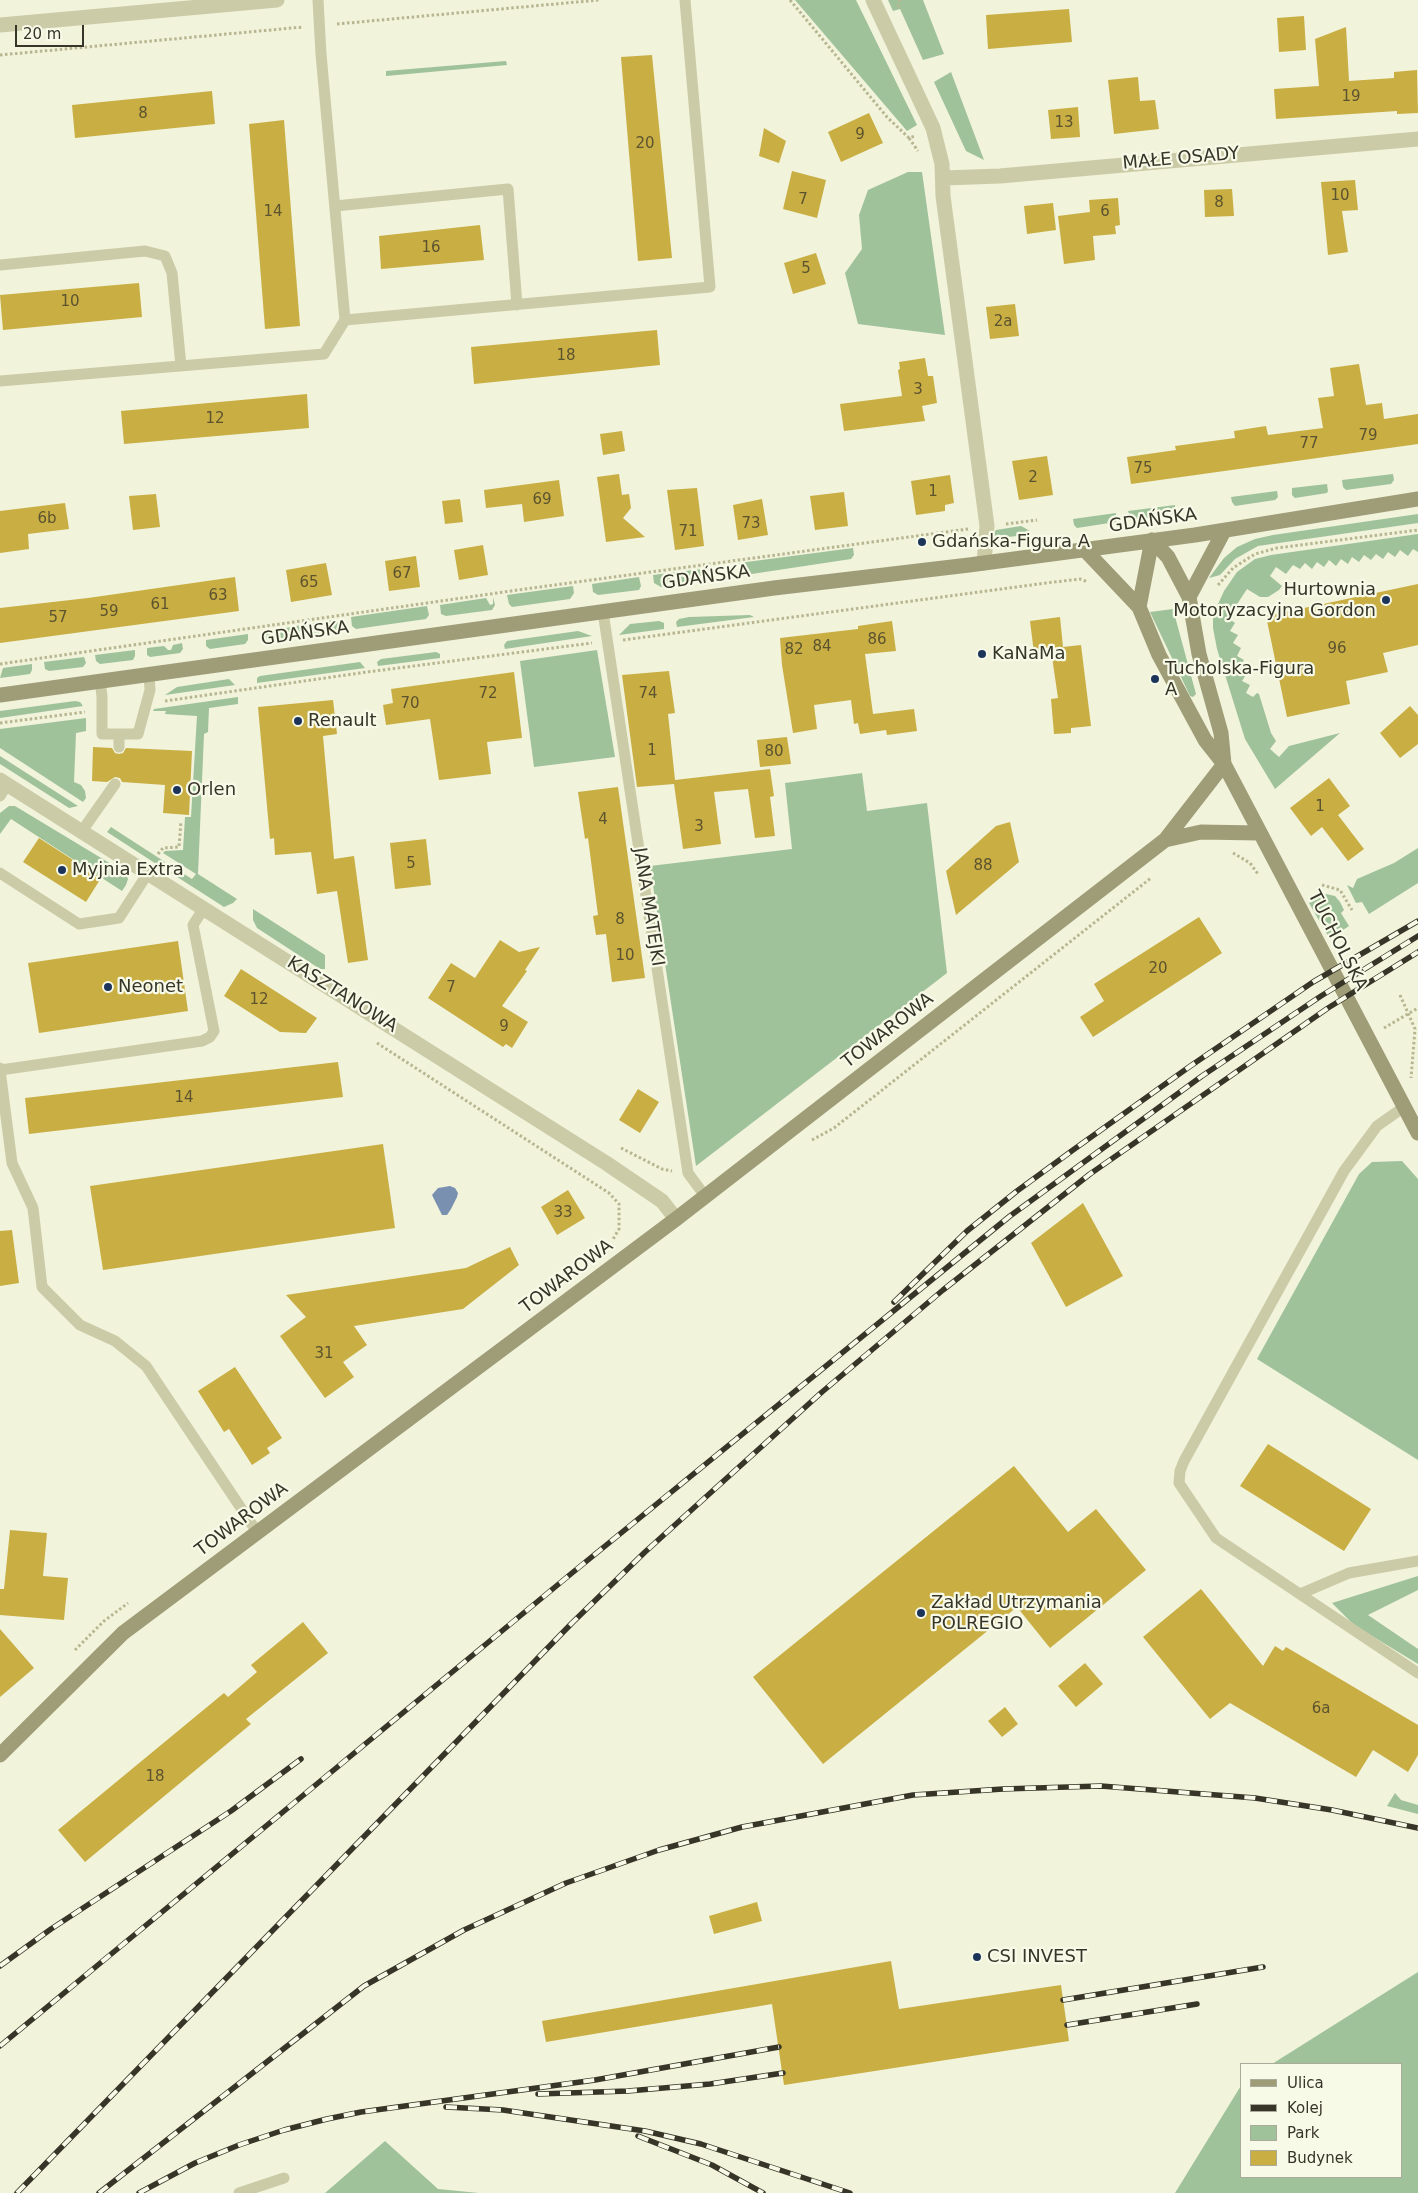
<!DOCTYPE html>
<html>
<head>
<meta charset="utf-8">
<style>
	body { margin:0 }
	#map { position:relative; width:1418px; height:2193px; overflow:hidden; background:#f1f3db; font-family:"DejaVu Sans",sans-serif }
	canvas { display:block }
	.legend { position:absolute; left:1240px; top:2063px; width:162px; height:115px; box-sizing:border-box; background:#f8fae8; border:1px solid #abab9b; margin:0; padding:6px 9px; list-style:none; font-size:15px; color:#373528 }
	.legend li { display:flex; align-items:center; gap:10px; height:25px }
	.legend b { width:25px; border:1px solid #abab9b }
	.scale { position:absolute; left:15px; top:25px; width:69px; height:22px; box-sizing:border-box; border:2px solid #373528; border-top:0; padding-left:6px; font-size:15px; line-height:18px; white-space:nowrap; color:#373528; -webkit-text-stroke:4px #f8fae8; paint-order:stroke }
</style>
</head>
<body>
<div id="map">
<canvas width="1418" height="2193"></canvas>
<ul class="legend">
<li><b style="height:6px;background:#9f9c78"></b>Ulica</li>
<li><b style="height:6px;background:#373528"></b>Kolej</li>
<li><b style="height:14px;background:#9fc29b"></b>Park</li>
<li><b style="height:14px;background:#c9ae43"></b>Budynek</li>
</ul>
<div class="scale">20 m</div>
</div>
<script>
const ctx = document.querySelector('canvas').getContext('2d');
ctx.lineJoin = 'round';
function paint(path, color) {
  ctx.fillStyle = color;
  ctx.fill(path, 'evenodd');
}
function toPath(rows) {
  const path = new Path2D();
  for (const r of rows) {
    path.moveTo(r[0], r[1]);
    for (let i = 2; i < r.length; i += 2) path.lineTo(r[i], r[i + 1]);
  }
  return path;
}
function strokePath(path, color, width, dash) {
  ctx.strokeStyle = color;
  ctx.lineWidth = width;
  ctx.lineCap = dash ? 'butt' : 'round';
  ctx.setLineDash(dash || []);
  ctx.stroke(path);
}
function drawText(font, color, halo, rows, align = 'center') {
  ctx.font = font + ' "DejaVu Sans",sans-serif';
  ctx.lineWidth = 4.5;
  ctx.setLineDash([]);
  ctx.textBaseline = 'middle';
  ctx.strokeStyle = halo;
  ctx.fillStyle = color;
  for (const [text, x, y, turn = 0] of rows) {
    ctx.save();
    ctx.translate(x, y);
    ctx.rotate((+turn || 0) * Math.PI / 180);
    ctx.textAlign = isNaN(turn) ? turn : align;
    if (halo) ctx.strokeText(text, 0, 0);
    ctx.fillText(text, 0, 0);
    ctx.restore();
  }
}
paint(toPath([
	[795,0,856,0,917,125,907,131],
	[888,0,923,0,944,54,923,60,900,9,893,11],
	[506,61,507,65,386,76,386,71],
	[951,72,984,160,966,151,934,82],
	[908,172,922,172,945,335,858,324,845,273,862,249,859,215,868,190],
	[1393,474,1394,480,1391,484,1346,490,1343,487,1342,480],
	[1327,484,1328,491,1327,493,1295,498,1292,495,1292,488],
	[1277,491,1278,497,1275,500,1235,506,1232,502,1231,497],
	[1175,505,1175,514,1131,520,1128,511],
	[1116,513,1116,522,1077,528,1074,525,1073,519],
	[1418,514,1418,523,1258,546,1235,559,1220,575,1209,578,1224,558,1237,547,1255,539,1273,535],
	[1021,526,1030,531,1031,534,994,539,991,537,996,530],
	[1418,534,1418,552,1413,549,1408,556,1400,550,1395,557,1388,552,1383,559,1376,554,1371,560,1364,555,1359,562,1352,557,1348,564,1341,559,1336,566,1329,560,1324,567,1317,562,1312,569,1305,563,1300,569,1293,565,1286,574,1276,567,1270,576,1282,586,1279,590,1268,597,1260,597,1247,589,1228,618,1235,623,1230,631,1238,635,1233,643,1241,648,1237,656,1244,660,1239,668,1247,673,1242,681,1250,685,1246,693,1253,697,1257,693,1259,694,1271,733,1276,741,1270,749,1279,757,1289,746,1340,733,1275,789,1245,739,1217,649,1213,628,1213,615,1224,591,1237,572,1255,559,1271,555],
	[853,548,854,555,851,559,745,575,741,572,739,563],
	[710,568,711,575,708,579,661,587,654,583,653,575],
	[639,577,641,586,639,590,598,595,593,592,592,584],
	[573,586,574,593,570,599,512,607,509,604,507,595],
	[493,597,495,605,492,610,446,616,441,614,440,605,486,598,490,605,493,604],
	[427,606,429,615,426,619,356,629,352,626,351,617],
	[1173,609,1196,694,1193,697,1190,696,1150,612],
	[750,615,754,617,677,627,676,622,679,619,689,617],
	[338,620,339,628,337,632,265,641,261,637,260,633,270,631,270,633,275,633,275,630,318,622,321,628,325,628,326,621],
	[659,621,664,623,664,629,619,635,630,624],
	[578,631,592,636,505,649,504,645,507,641],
	[248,634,248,640,245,644,210,649,206,646,206,640],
	[182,643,183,649,180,653,150,657,147,655,147,648,164,646,168,650,171,650,173,645],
	[135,650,135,656,133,660,100,664,96,661,95,655],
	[597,650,615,757,534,767,520,661],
	[436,652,440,654,440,658,378,666,377,662,381,659],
	[84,657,86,663,83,667,49,671,45,669,44,662],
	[360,662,365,668,257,683,257,678,260,676],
	[32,664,32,670,30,674,0,678,3,668],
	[229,679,235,685,165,695,177,687],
	[238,697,238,704,209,708,208,732,204,734,198,874,237,899,233,903,224,907,171,873,175,868,192,879,196,874,163,853,165,851,183,850,185,817,191,817,197,716,165,714,166,711,153,711,154,709],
	[75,701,80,702,83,706,0,718,0,711],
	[86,718,86,731,76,733,74,782,81,785,85,791,86,798,83,802,0,748,0,729],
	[0,756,78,806,69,808,0,764],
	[862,773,867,811,927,803,947,973,696,1166,650,866,792,849,785,783],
	[9,806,15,806,126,873,128,879,126,885,122,891,11,819,0,834,0,813],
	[111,827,165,862,161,867,107,832],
	[1418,848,1418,883,1369,914,1362,902,1356,903,1347,885,1353,888,1357,879,1394,863],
	[1326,894,1335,896,1340,902,1344,910,1341,913,1349,926,1334,936,1332,934,1328,936,1309,903],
	[253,909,325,955,325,969,320,969,257,928,253,920],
	[1402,1161,1418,1179,1418,1460,1257,1359,1359,1174,1372,1162],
	[1418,1576,1418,1590,1368,1615,1418,1649,1418,1664,1354,1625,1332,1603],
	[1395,1793,1401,1800,1418,1805,1418,1814,1387,1806],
	[1418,1972,1418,2193,1175,2193,1242,2084,1242,2177,1402,2177,1402,2064,1272,2064],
	[385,2141,438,2189,479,2193,325,2193]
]), '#9fc29b');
paint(toPath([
	[450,1186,455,1188,458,1193,457,1197,451,1209,447,1215,442,1215,432,1195,438,1188]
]), '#7990b0');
paint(toPath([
	[1069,9,1072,42,988,49,986,15],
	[1304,16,1306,50,1279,52,1277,18],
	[1346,27,1349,81,1394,78,1394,72,1417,70,1418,113,1397,114,1397,111,1276,119,1274,89,1319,86,1315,39],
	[652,55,672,258,638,261,621,57],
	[1138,77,1140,101,1155,100,1159,129,1114,134,1108,80],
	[212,91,215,124,75,138,72,105],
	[1078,107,1080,137,1051,139,1048,110],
	[869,113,883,143,841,162,828,132],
	[284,120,300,326,265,329,249,124],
	[764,128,786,141,779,163,759,156],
	[792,171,826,180,817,218,783,209],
	[1355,180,1358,210,1342,211,1348,252,1328,255,1321,182],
	[1232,189,1234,216,1205,217,1204,190],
	[1118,198,1120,225,1115,226,1116,234,1093,236,1095,260,1064,264,1058,216,1090,212,1089,200],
	[1053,203,1056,230,1027,234,1024,206],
	[480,225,484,260,381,269,379,236],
	[816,253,826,284,793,294,784,263],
	[139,283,142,317,3,330,0,295],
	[1015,304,1019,336,990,339,986,307],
	[657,330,660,365,474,384,471,347],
	[925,358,928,376,933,376,937,403,922,406,925,421,844,431,840,404,902,396,898,370,900,369,899,362],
	[1359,364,1366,405,1382,403,1384,419,1418,414,1418,444,1131,484,1127,457,1176,450,1175,446,1235,438,1234,431,1266,426,1268,435,1323,428,1318,398,1334,396,1330,368],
	[307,394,309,428,124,444,121,411],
	[622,431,625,451,603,455,600,434],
	[1047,456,1053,495,1019,500,1012,461],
	[619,474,622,495,629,494,631,508,623,518,645,537,606,542,597,477],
	[950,475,954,503,945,505,945,511,916,515,911,481],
	[559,480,564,516,524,522,522,504,486,508,484,490],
	[697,488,704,546,675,550,667,490],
	[844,492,848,526,815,530,810,496],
	[156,494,160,527,133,530,129,496],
	[460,499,463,522,445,524,442,501],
	[762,499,768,535,738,540,733,505],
	[65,503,69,529,28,534,29,549,0,553,0,511],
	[483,545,488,575,459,580,454,550],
	[416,556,420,587,389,591,385,561],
	[326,563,332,595,291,602,286,570],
	[235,577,239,611,0,643,0,608,88,598],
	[1418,584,1418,645,1383,653,1388,672,1346,681,1350,704,1287,717,1266,616],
	[1060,617,1063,647,1081,645,1091,726,1071,728,1071,733,1054,734,1051,699,1058,698,1051,650,1034,653,1030,621],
	[892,621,896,651,865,654,873,714,914,709,917,731,887,735,886,730,860,734,858,723,854,724,851,700,814,705,817,729,793,733,782,665,780,638,858,629,858,626],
	[669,671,675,713,668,714,675,780,770,769,774,796,770,797,775,836,755,838,748,789,714,792,721,844,683,849,674,784,637,787,622,675],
	[514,672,522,738,487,742,491,774,439,780,430,719,386,725,383,705,393,703,391,689],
	[333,700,337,734,323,736,334,859,354,856,368,960,348,963,337,891,317,894,311,852,275,855,274,838,270,839,258,707],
	[1410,706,1418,715,1418,744,1400,758,1380,733],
	[787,737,791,764,760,767,757,740],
	[93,747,112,748,115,753,119,754,123,753,126,748,192,751,189,815,163,813,165,785,122,782,120,778,115,777,107,782,92,781],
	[1329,778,1350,806,1338,815,1364,849,1348,861,1322,827,1311,836,1290,808],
	[618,787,645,978,612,982,606,934,596,935,593,916,598,915,588,838,585,839,578,792],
	[1010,822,1019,862,956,915,946,871,996,826],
	[39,838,101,878,86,902,23,862],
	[426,839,431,885,395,889,390,843],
	[1199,917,1222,953,1093,1037,1080,1017,1104,1001,1094,984],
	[500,940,519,952,540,947,525,970,527,971,502,1006,528,1022,512,1048,506,1044,503,1047,428,998,451,963,475,978],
	[178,941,188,1011,39,1033,28,963],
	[241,969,317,1018,306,1033,280,1032,224,996],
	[338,1062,343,1097,29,1134,25,1098],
	[638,1089,659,1102,640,1133,619,1120],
	[383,1144,395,1228,103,1270,90,1186],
	[568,1190,585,1218,557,1235,541,1207],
	[1083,1203,1123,1276,1066,1307,1031,1243],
	[12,1230,19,1283,0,1286,0,1231],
	[510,1247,519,1265,463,1309,354,1326,367,1345,343,1362,354,1377,325,1398,280,1336,306,1317,286,1295,466,1268],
	[235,1367,282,1438,267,1448,270,1453,252,1465,229,1429,224,1432,198,1391],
	[1268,1444,1371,1509,1344,1551,1240,1486],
	[1014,1466,1068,1532,1096,1509,1146,1570,1050,1648,1017,1607,823,1764,753,1677],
	[10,1530,47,1533,43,1576,68,1578,64,1620,0,1615,0,1589,4,1589],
	[1201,1589,1263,1666,1275,1646,1283,1651,1286,1647,1418,1725,1418,1755,1408,1772,1373,1750,1356,1777,1230,1703,1210,1719,1143,1637],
	[303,1622,328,1653,246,1719,251,1724,85,1862,58,1830,224,1693,228,1697,257,1672,251,1665],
	[0,1629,34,1668,0,1697],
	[1085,1663,1103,1684,1076,1707,1058,1686],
	[1005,1707,1018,1724,1002,1737,988,1721],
	[757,1902,762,1921,714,1934,709,1916],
	[891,1961,899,2009,1061,1985,1069,2041,784,2085,772,2004,546,2042,542,2021]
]), '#c9ae43');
strokePath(toPath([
	[790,0,887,117,909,138,915,136],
	[898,7,900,0],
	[337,24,599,0],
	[0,55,303,27],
	[909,138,918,151],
	[1006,524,1037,520],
	[1218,585,1233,568,1255,554,1277,548,1418,530],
	[623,640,1046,583,1080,579,1088,582],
	[0,664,525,589,968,529],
	[165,701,367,672,592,643],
	[0,723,85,712],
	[1233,853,1250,863,1258,874],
	[158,854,163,848,179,847,181,821],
	[1322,885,1340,890,1352,910],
	[1400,995,1415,1029,1411,1078],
	[1384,1028,1418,1008],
	[377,1043,609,1193,619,1204,619,1229,612,1241],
	[812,1140,834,1128,1151,878],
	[621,1148,662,1169,672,1171],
	[75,1650,104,1621,128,1603]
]), '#b7b691', 3, [2.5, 2.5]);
strokePath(toPath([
	[318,0,321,54,345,320],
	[335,206,508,189,517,305],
	[0,265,145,251,165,256,172,273,181,366],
	[0,381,324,354,345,320,710,287,685,0],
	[603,612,688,1173,705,1196],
	[100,681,102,696,102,734,138,734,150,690,149,674],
	[119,747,119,734],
	[0,796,7,785],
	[82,831,115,784],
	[0,873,79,924,119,918,148,873],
	[0,1068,0,1070,202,1041,210,1037,214,1031,193,925,204,908],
	[0,1070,12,1163,33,1208,42,1287,80,1325,115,1341,146,1366,257,1532],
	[1404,1107,1377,1126,1344,1171,1184,1461,1180,1471,1179,1483,1216,1538,1418,1673],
	[1300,1594,1349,1573,1418,1561],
	[239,2193,284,2178]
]), '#cbcba7', 11);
strokePath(toPath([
	[873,0,933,128,942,164,943,196,987,526,984,563],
	[0,25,277,0],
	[944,178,1000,176,1418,139],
	[0,780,606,1163,662,1201,676,1219]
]), '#cbcba7', 15);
strokePath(toPath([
	[1152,540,1168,557,1189,597,1199,654,1221,733,1224,764],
	[1084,549,1139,607,1159,655,1205,740,1224,764,1418,1133],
	[1189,597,1224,531],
	[1139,607,1152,540],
	[0,695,774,588,969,565,1195,535,1418,499],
	[1165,840,1201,832,1258,833],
	[0,1755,123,1633,676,1219,1165,840,1224,764]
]), '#9f9c78', 15);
const rail = toPath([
	[894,1302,967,1231,1017,1191,1073,1150,1189,1067,1313,982,1418,921],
	[0,1966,51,1929,231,1811,301,1759],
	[1063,2000,1263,1967],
	[1067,2025,1197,2004],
	[0,2046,572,1573,1010,1216,1202,1076,1321,996,1418,936],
	[538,2094,628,2091,710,2084,783,2073],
	[446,2107,503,2110,645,2131,701,2144,850,2193],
	[638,2136,712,2165,763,2193],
	[17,2193,572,1623,645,1552,822,1392,943,1290,1090,1174,1328,1008,1418,952],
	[99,2193,364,1986,464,1930,566,1883,659,1850,742,1827,913,1795,1003,1789,1101,1786,1255,1798,1332,1810,1418,1828],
	[139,2193,195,2163,239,2145,284,2130,327,2119,361,2112,595,2080,779,2047]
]);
strokePath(rail, '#373528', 5.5);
strokePath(rail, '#f8fae8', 4, [11]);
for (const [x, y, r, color] of [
	[922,542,5,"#1c345a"],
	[1386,600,5,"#1c345a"],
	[982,654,5,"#1c345a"],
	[1155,679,5,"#1c345a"],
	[298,721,5,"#1c345a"],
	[177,790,5,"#1c345a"],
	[62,870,5,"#1c345a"],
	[108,987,5,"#1c345a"],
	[921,1613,5,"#1c345a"],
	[977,1957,5,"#1c345a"]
]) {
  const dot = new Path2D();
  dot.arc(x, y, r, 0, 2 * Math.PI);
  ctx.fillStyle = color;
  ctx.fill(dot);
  strokePath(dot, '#f8fae8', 2);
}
drawText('15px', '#5c532f', null, [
	["19",1351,97],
	["8",143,114],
	["13",1064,123],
	["9",860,135],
	["20",645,144],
	["10",1340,196],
	["7",803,200],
	["8",1219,203],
	["14",273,212],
	["6",1105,212],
	["16",431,248],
	["5",806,269],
	["10",70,302],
	["2a",1003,322],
	["18",566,356],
	["3",918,390],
	["12",215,419],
	["79",1368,436],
	["77",1309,444],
	["75",1143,469],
	["2",1033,478],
	["1",933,492],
	["69",542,500],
	["6b",47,519],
	["73",751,524],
	["71",688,532],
	["67",402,574],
	["65",309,583],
	["63",218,596],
	["61",160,605],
	["59",109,612],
	["57",58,618],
	["86",877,640],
	["84",822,647],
	["96",1337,649],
	["82",794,650],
	["72",488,694],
	["74",648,694],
	["70",410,704],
	["1",652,751],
	["80",774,752],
	["1",1320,807],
	["4",603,820],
	["3",699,827],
	["5",411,864],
	["88",983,866],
	["8",620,920],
	["10",625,956],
	["20",1158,969],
	["7",451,988],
	["12",259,1000],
	["9",504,1027],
	["14",184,1098],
	["33",563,1213],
	["31",324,1354],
	["6a",1321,1709],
	["18",155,1777]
]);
drawText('18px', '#373528', '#f8fae8', [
	["MAŁE OSADY",1181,159,-5],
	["GDAŃSKA",1153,521,-8],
	["GDAŃSKA",706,578,-8],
	["GDAŃSKA",305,634,-8],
	["JANA MATEJKI",648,907,81],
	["TUCHOLSKA",1337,941,63],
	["KASZTANOWA",342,995,32],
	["TOWAROWA",888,1031,-38],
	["TOWAROWA",567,1277,-37],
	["TOWAROWA",242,1520,-37]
]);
drawText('18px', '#373528', '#f8fae8', [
	["Gdańska-Figura A",932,542],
	["Hurtownia",1376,590,"right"],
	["Motoryzacyjna Gordon",1376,611,"right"],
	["KaNaMa",992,654],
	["Tucholska-Figura",1165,669],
	["A",1165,690],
	["Renault",308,721],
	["Orlen",187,790],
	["Myjnia Extra",72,870],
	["Neonet",118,987],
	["Zakład Utrzymania",931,1603],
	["POLREGIO",931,1624],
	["CSI INVEST",987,1957]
], 'left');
</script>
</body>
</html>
